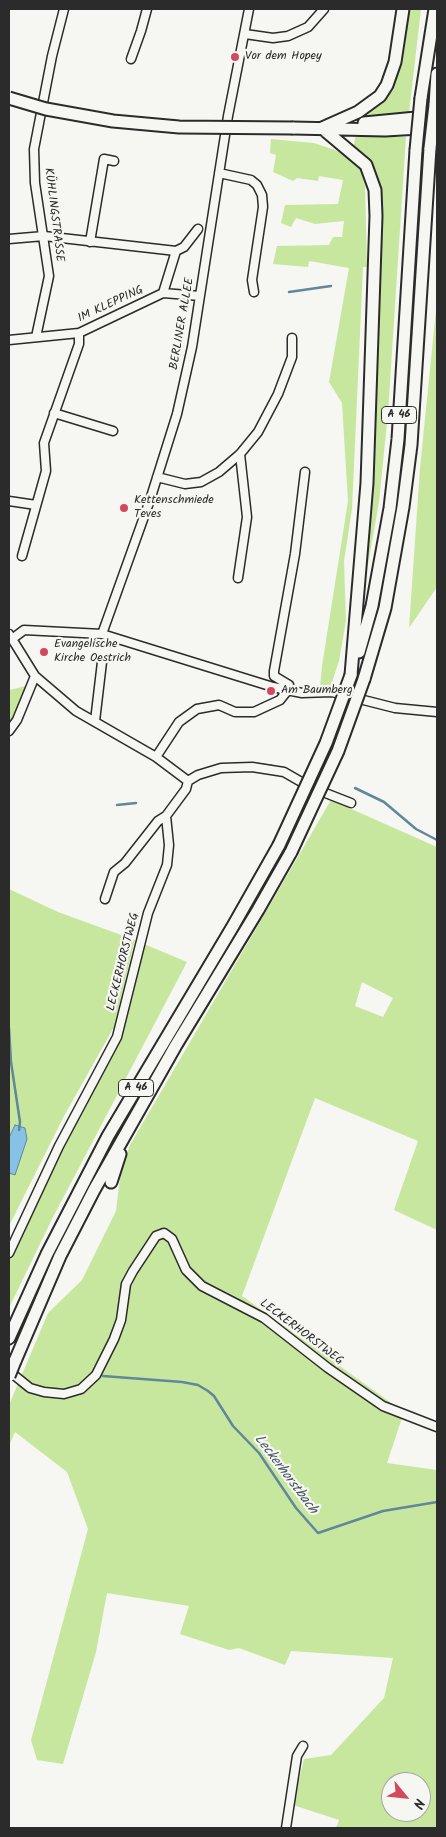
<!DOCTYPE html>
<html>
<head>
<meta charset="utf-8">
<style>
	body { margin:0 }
	#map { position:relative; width:446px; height:1837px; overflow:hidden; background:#f6f6f2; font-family:Kalam,sans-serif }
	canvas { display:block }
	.frame { position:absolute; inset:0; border:10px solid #2b2b2b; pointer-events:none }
	.north { position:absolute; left:381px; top:1772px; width:50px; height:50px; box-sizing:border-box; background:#f6f6f2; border:1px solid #a5a5a2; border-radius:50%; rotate:118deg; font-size:14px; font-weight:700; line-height:20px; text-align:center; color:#2b2b2b }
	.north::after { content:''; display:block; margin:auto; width:18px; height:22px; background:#d1495b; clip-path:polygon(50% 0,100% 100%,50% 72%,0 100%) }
</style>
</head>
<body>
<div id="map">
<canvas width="446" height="1837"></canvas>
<div class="frame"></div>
<div class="north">N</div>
</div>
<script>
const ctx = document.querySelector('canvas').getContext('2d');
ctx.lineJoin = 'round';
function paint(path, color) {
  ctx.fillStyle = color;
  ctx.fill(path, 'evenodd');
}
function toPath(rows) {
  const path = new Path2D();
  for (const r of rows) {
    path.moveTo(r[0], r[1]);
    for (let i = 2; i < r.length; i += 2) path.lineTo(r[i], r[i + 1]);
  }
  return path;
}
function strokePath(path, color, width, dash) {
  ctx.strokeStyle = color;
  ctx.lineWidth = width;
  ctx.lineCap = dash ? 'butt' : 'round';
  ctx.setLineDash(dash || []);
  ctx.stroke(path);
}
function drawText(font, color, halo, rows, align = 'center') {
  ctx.font = font + ' Kalam,sans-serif';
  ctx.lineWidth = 4.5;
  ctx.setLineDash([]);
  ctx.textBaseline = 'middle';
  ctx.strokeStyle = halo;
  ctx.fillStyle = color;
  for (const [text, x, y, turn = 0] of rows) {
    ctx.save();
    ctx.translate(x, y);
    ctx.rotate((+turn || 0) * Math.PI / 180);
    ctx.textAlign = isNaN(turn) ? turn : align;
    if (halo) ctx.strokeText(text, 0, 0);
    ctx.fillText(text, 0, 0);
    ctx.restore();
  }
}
paint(toPath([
	[409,9,421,9,409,113,358,117,391,87,397,73],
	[355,137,406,137,388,413,379,502,360,610,368,511,383,204,380,183,364,155,354,146],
	[271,139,314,143,335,150,348,157,360,169,365,186,367,267,363,267,352,509,344,561,346,621,339,661,330,688,320,688,322,666,348,501,342,403,329,382,349,268,309,261,308,267,273,264,277,246,329,245,333,237,342,237,344,221,315,224,296,218,291,227,281,223,285,205,338,204,343,180,319,176,318,181,297,178,293,181,273,172,276,155,270,153],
	[437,300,437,587,409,628,420,468],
	[26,686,15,715,9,726,9,690],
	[331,800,437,847,437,1230,394,1210,418,1141,315,1098,242,1296,404,1412,387,1463,437,1470,437,1828,336,1828,339,1820,293,1805,304,1759,331,1755,384,1698,393,1658,291,1651,285,1665,239,1648,229,1650,180,1634,189,1606,107,1593,96,1652,63,1764,37,1760,31,1740,88,1529,67,1472,15,1432,9,1446,9,1405,48,1313,82,1280,116,1211,121,1170,130,1145],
	[362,982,393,998,383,1017,355,1006],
	[391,1782,421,1782,421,1812,391,1812],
	[9,889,58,912,135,940,114,1027,64,1116,9,1226],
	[144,944,187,962,53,1217,9,1308,9,1262,45,1181,125,1026]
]), '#c7e79f');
const water = toPath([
	[15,1125,25,1128,27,1139,15,1175,9,1173,9,1138,15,1125]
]);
paint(water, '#86c2e6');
strokePath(water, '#62869b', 1);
strokePath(toPath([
	[289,292,331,286],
	[258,764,272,766],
	[355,788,384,802,416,829,437,840],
	[117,805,136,803],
	[9,1028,11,1062,20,1122,19,1130],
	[103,1376,182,1382,198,1385,208,1391,214,1396,233,1426,259,1453,296,1508,318,1533,383,1511,437,1502]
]), '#62869b', 2.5);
const minor = toPath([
	[245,34,273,38,288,36,308,27,324,9],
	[131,59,141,31,147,9],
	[219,173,251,180,257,185,262,195,263,207,252,280,254,292],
	[9,239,44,236,176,251,184,247,198,229],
	[90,242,104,159,114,161],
	[163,293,176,251],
	[36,337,49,276,35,183,34,149,52,56,64,9],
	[9,340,79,333,163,293,200,296],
	[54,413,113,431],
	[157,477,185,484,201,482,219,472,240,454,258,432,278,394,292,357,292,338],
	[9,501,36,505],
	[22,556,46,471,44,443,79,344,79,333],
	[238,578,247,517,240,454],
	[9,634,35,676,76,711,156,757,188,781],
	[102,634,150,500,177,414,192,347,228,116,249,9],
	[12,639,24,630,102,634,273,687,302,693,332,692,395,708,437,712],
	[288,690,289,685,274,676,274,671,295,554,305,472],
	[95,721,102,662],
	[9,731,17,720,35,676],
	[156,757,179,722,197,709,219,705,235,712,254,712,280,700,288,690],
	[188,781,198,775,221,768,252,767,284,772,310,787,351,803],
	[105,899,114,872,125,863,158,821,166,816],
	[9,1253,59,1146,117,1037,148,913,167,865,169,845,166,816,186,789,188,781],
	[9,1371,30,1388,44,1392,64,1394,81,1389,96,1375,114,1339,121,1320,126,1284,133,1271,156,1236,164,1233,172,1239,186,1270,202,1286,264,1318,328,1368,383,1406,437,1427],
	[286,1828,297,1756,303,1746]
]);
const highway = toPath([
	[421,98,435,9],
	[435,105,437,74],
	[364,123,437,116],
	[293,128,385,130,437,127],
	[322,128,366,165,375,190,376,216,367,483,351,675],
	[322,128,358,112,380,96,387,85,395,62,403,9],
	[359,652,372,606,390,508,398,439,416,150],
	[364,679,385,608,403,507,411,445,430,148],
	[111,1182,120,1154],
	[9,1338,47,1254,108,1136,233,926,279,845],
	[15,1361,60,1256,94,1190,176,1045,258,910,291,852]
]);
strokePath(minor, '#2b2b2b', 11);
strokePath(highway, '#2b2b2b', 15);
strokePath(minor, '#f6f6f2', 8);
strokePath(highway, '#f6f6f2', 11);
const highwayBridge = toPath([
	[9,98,46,109,113,121,179,127,293,128],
	[430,148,435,105],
	[416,150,421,98],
	[279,845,326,743,351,675],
	[291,852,338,751,364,679],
	[9,1376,15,1361]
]);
strokePath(highwayBridge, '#2b2b2b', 15, []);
strokePath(highwayBridge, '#f6f6f2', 11);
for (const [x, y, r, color] of [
	[235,57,5,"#d1495b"],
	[124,508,5,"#d1495b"],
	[44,652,5,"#d1495b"],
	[271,691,5,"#d1495b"]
]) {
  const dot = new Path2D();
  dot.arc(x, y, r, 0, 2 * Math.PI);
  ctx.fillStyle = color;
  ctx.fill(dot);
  strokePath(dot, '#f6f6f2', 2);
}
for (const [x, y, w] of [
	[399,415,35],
	[136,1088,35]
]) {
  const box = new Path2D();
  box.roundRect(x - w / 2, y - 8.5, w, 17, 4);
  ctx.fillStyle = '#f6f6f2';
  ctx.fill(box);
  strokePath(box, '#2b2b2b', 1);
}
drawText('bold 11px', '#2b2b2b', null, [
	["A 46",399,415],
	["A 46",136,1088]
]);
drawText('12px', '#2b2b2b', '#f6f6f2', [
	["Vor dem Hopey",245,57],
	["Kettenschmiede",134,501],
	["Teves",134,515],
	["Evangelische",54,645],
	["Kirche Oestrich",54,659],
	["Am Baumberg",281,691]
], 'left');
drawText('12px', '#2b2b2b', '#f6f6f2', [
	["KÜHLINGSTRASSE",53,215,83],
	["IM KLEPPING",111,305,-25],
	["BERLINER ALLEE",183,324,-80],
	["LECKERHORSTWEG",124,962,-76],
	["LECKERHORSTWEG",301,1333,37]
]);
drawText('italic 14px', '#465863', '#f6f6f2', [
	["Leckerhorstbach",285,1475,53]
]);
</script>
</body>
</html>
